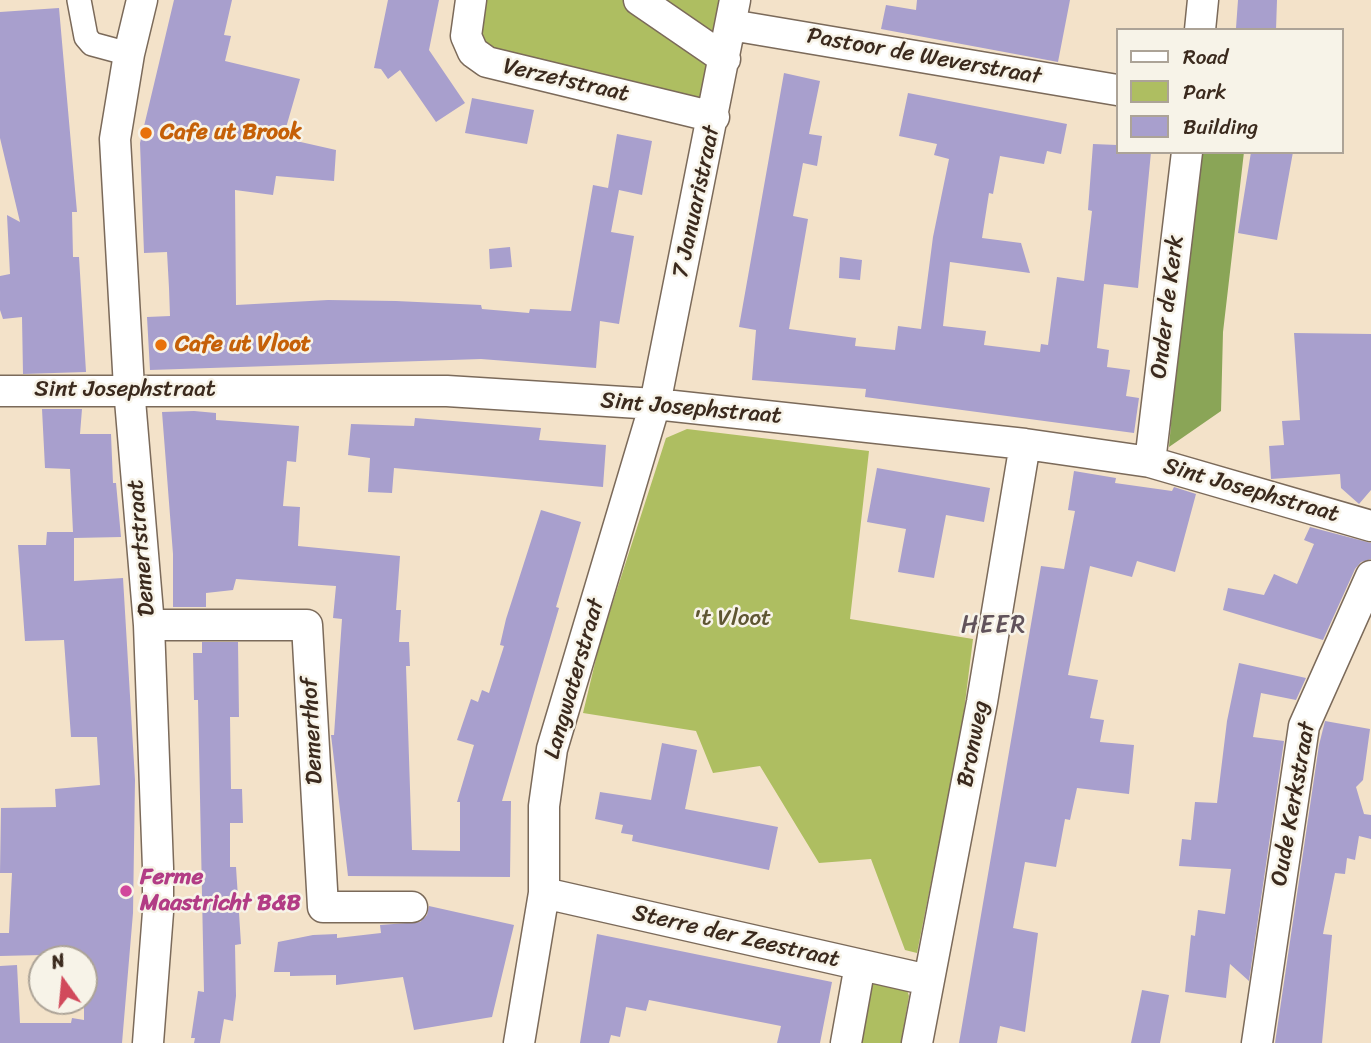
<!DOCTYPE html>
<html>
<head>
<meta charset="utf-8">
<style>
	body { margin:0 }
	#map { position:relative; width:1371px; height:1043px; overflow:hidden; background:#f3e2c9; font-family:Sriracha,sans-serif }
	canvas { display:block }
	.legend { position:absolute; left:1116px; top:28px; width:228px; height:126px; box-sizing:border-box; background:#f7f3e8; border:2px solid #aca397; margin:0; padding:9px 12px; list-style:none; font-size:21px; color:#3b2a1e }
	.legend li { display:flex; align-items:center; gap:14px; height:35px }
	.legend b { width:35px; border:2px solid #aca397 }
	.north { position:absolute; left:28px; top:945px; width:70px; height:70px; box-sizing:border-box; background:#f7f3e8; border:2px solid #aca397; border-radius:50%; rotate:345deg; font-size:19px; font-weight:700; line-height:28px; text-align:center; color:#3b2a1e }
	.north::after { content:''; display:block; margin:auto; width:24px; height:32px; background:#d1495b; clip-path:polygon(50% 0,100% 100%,50% 72%,0 100%) }
</style>
</head>
<body>
<div id="map">
<canvas width="1371" height="1043"></canvas>
<ul class="legend">
<li><b style="height:9px;background:#fff"></b>Road</li>
<li><b style="height:19px;background:#aebe61"></b>Park</li>
<li><b style="height:19px;background:#a89fcd"></b>Building</li>
</ul>
<div class="north">N</div>
</div>
<script>
const ctx = document.querySelector('canvas').getContext('2d');
ctx.lineJoin = 'round';
function paint(path, color) {
  ctx.fillStyle = color;
  ctx.fill(path, 'evenodd');
}
function toPath(rows) {
  const path = new Path2D();
  for (const r of rows) {
    path.moveTo(r[0], r[1]);
    for (let i = 2; i < r.length; i += 2) path.lineTo(r[i], r[i + 1]);
  }
  return path;
}
function strokePath(path, color, width, dash) {
  ctx.strokeStyle = color;
  ctx.lineWidth = width;
  ctx.lineCap = dash ? 'butt' : 'round';
  ctx.setLineDash(dash || []);
  ctx.stroke(path);
}
function drawText(font, color, halo, rows, align = 'center') {
  ctx.font = font + ' Sriracha,sans-serif';
  ctx.lineWidth = 5;
  ctx.setLineDash([]);
  ctx.textBaseline = 'middle';
  ctx.strokeStyle = halo;
  ctx.fillStyle = color;
  for (const [text, x, y, turn = 0] of rows) {
    ctx.save();
    ctx.translate(x, y);
    ctx.rotate((+turn || 0) * Math.PI / 180);
    ctx.textAlign = isNaN(turn) ? turn : align;
    if (halo) ctx.strokeText(text, 0, 0);
    ctx.fillText(text, 0, 0);
    ctx.restore();
  }
}
paint(toPath([
	[478,0,628,0,718,60,709,107,480,49],
	[653,0,727,0,720,44],
	[687,429,869,451,850,619,973,639,962,727,917,953,905,950,871,859,819,863,760,766,713,773,696,731,583,713,600,642,666,438],
	[874,975,906,987,909,996,901,1043,861,1043]
]), '#aebe61');
paint(toPath([
	[1194,152,1244,152,1223,332,1221,411,1169,447]
]), '#8aa557');
paint(toPath([
	[174,0,232,0,224,35,231,36,225,61,300,79,283,138,336,150,334,181,276,176,273,195,235,190,236,305,328,300,396,301,481,305,482,309,529,313,530,309,571,311,593,185,608,188,617,134,652,141,642,195,619,190,611,232,634,236,619,324,600,321,596,368,481,359,150,370,147,317,170,316,169,288,167,252,144,253,140,143],
	[388,0,439,0,429,50,465,103,436,122,400,70,388,79,381,69,374,68],
	[917,0,1070,0,1058,62,881,29,886,5,916,10],
	[1238,0,1277,0,1276,30,1236,28],
	[59,8,77,212,72,212,73,257,79,257,86,372,23,374,22,317,3,319,0,310,0,276,10,274,7,215,20,222,0,138,0,12],
	[784,73,820,81,809,134,822,136,817,166,803,163,793,216,808,219,789,329,856,338,855,346,895,350,898,326,921,329,933,237,949,159,934,155,937,144,899,136,908,93,1067,124,1061,154,1047,151,1044,164,1000,156,993,194,989,193,982,238,1021,243,1030,273,950,262,943,326,986,331,984,345,1040,352,1041,344,1048,345,1057,277,1084,281,1092,211,1088,210,1093,144,1117,145,1117,152,1151,152,1138,288,1104,284,1097,348,1109,350,1107,367,1130,370,1126,396,1139,398,1134,433,865,397,866,389,752,380,756,330,739,327],
	[472,98,534,110,527,144,465,133],
	[1251,152,1293,152,1277,240,1238,233],
	[510,247,512,267,490,269,489,249],
	[840,257,862,260,860,280,839,278],
	[1294,333,1371,334,1371,490,1359,504,1341,488,1340,474,1271,479,1269,446,1284,445,1282,421,1300,420],
	[42,409,82,409,80,434,111,434,113,483,116,483,121,537,74,538,74,581,123,578,135,780,133,913,122,1043,0,1043,0,966,17,965,20,1023,71,1023,72,1018,84,1020,84,954,0,956,0,933,9,933,12,873,0,873,1,808,56,807,55,789,100,785,97,737,71,737,64,640,25,641,18,545,46,545,47,532,73,532,70,469,45,468],
	[194,411,216,413,216,420,299,426,296,462,287,461,283,506,300,507,298,546,400,556,396,610,401,610,399,642,409,642,410,666,406,666,412,850,460,851,460,802,457,802,474,745,457,740,471,699,478,702,482,690,489,693,504,646,500,645,506,619,541,510,581,522,556,607,559,608,502,801,511,801,510,877,348,876,331,735,334,735,342,619,333,618,336,586,236,579,233,590,206,593,206,607,173,607,173,554,162,412],
	[415,418,541,428,539,440,606,445,603,487,394,468,392,493,368,492,370,458,348,455,351,424,414,426],
	[877,468,990,488,984,522,946,515,934,578,898,572,906,529,867,522],
	[1074,471,1116,478,1115,483,1172,491,1174,487,1196,494,1175,572,1137,561,1132,577,1090,566,1068,675,1098,680,1090,718,1104,720,1100,742,1134,745,1129,794,1077,788,1070,820,1065,819,1056,867,1025,862,1013,928,1038,933,1025,1032,1000,1026,997,1043,959,1043,1041,566,1064,569,1075,511,1068,510],
	[1310,527,1371,543,1371,559,1361,562,1355,569,1323,640,1223,610,1228,588,1264,595,1274,574,1297,584,1314,544,1304,540],
	[202,642,238,642,239,717,230,717,231,789,242,789,243,823,230,823,230,867,236,867,241,944,235,945,236,996,233,1021,224,1019,220,1043,194,1043,195,1038,191,1038,198,991,204,992,198,700,194,700,193,653,202,653],
	[1239,663,1306,678,1296,700,1261,693,1253,737,1284,741,1249,981,1230,964,1226,998,1185,992,1191,935,1195,936,1198,910,1225,914,1231,869,1179,866,1182,839,1191,840,1195,802,1217,803,1227,721],
	[1325,721,1370,729,1363,780,1356,787,1364,814,1371,815,1371,839,1359,836,1355,860,1347,858,1345,874,1335,873,1323,934,1332,935,1322,1043,1275,1043,1319,745],
	[662,743,697,750,685,809,778,827,769,870,632,841,633,835,621,833,623,825,595,819,600,792,651,800],
	[429,906,514,925,492,1017,414,1030,403,977,336,985,336,975,290,976,290,972,274,972,278,942,313,935,337,934,337,938,381,933,380,925,420,922,427,915],
	[597,934,832,982,820,1043,777,1043,781,1026,649,1000,646,1011,626,1007,620,1037,611,1035,609,1043,580,1043],
	[1142,990,1169,995,1160,1043,1131,1043]
]), '#a89fcd');
const pedestrian = toPath([
	[79,0,86,37,92,44,129,54]
]);
const minor = toPath([
	[142,0,129,54,115,139,129,388,149,625,158,868,158,912,148,1043],
	[471,0,466,36,473,52,487,62,714,117],
	[639,0,725,59],
	[731,25,1117,90],
	[1200,30,1203,0],
	[0,391,447,391,655,404,1025,444,1150,462,1371,526],
	[1150,462,1187,152],
	[149,625,307,625,323,907,412,907],
	[544,893,928,980],
	[519,1043,544,893,544,806,552,749,655,404,735,0],
	[846,1043,860,965],
	[917,1043,982,702,1025,444],
	[1257,1043,1304,726,1371,576]
]);
strokePath(pedestrian, '#7b6a5a', 26);
strokePath(minor, '#7b6a5a', 33);
strokePath(pedestrian, '#fff', 23);
strokePath(minor, '#fff', 30);
for (const [x, y, r, color] of [
	[146,133,7,"#e8710a"],
	[161,345,7,"#e8710a"],
	[126,891,7,"#d1479c"]
]) {
  const dot = new Path2D();
  dot.arc(x, y, r, 0, 2 * Math.PI);
  ctx.fillStyle = color;
  ctx.fill(dot);
  strokePath(dot, '#f7f3e8', 2.5);
}
drawText('23px', '#3b2a1e', '#f7f3e8', [
	["Pastoor de Weverstraat",924,57,10],
	["Verzetstraat",566,81,13],
	["7 Januaristraat",697,202,-78],
	["Onder de Kerk",1168,307,-83],
	["Sint Josephstraat",125,390],
	["Sint Josephstraat",691,409,5],
	["Sint Josephstraat",1251,491,16],
	["Demertstraat",142,548,-95],
	["Langwaterstraat",575,679,-74],
	["Demerthof",313,731,-93],
	["Bronweg",974,744,-79],
	["Oude Kerkstraat",1294,804,-80],
	["Sterre der Zeestraat",736,937,13]
]);
drawText('bold 23px', '#c56008', '#f7f3e8', [
	["Cafe ut Brook",160,133],
	["Cafe ut Vloot",175,345]
], 'left');
drawText('23px', '#5e5632', '#f7f3e8', [
	["'t Vloot",732,619]
]);
drawText('bold 23px', '#b23c85', '#f7f3e8', [
	["Ferme",140,878],
	["Maastricht B&B",140,904]
], 'left');
ctx.letterSpacing = '2px';
drawText('24px', '#61535b', '#f7f3e8', [
	["HEER",994,626]
]);
ctx.letterSpacing = '0px';
</script>
</body>
</html>
